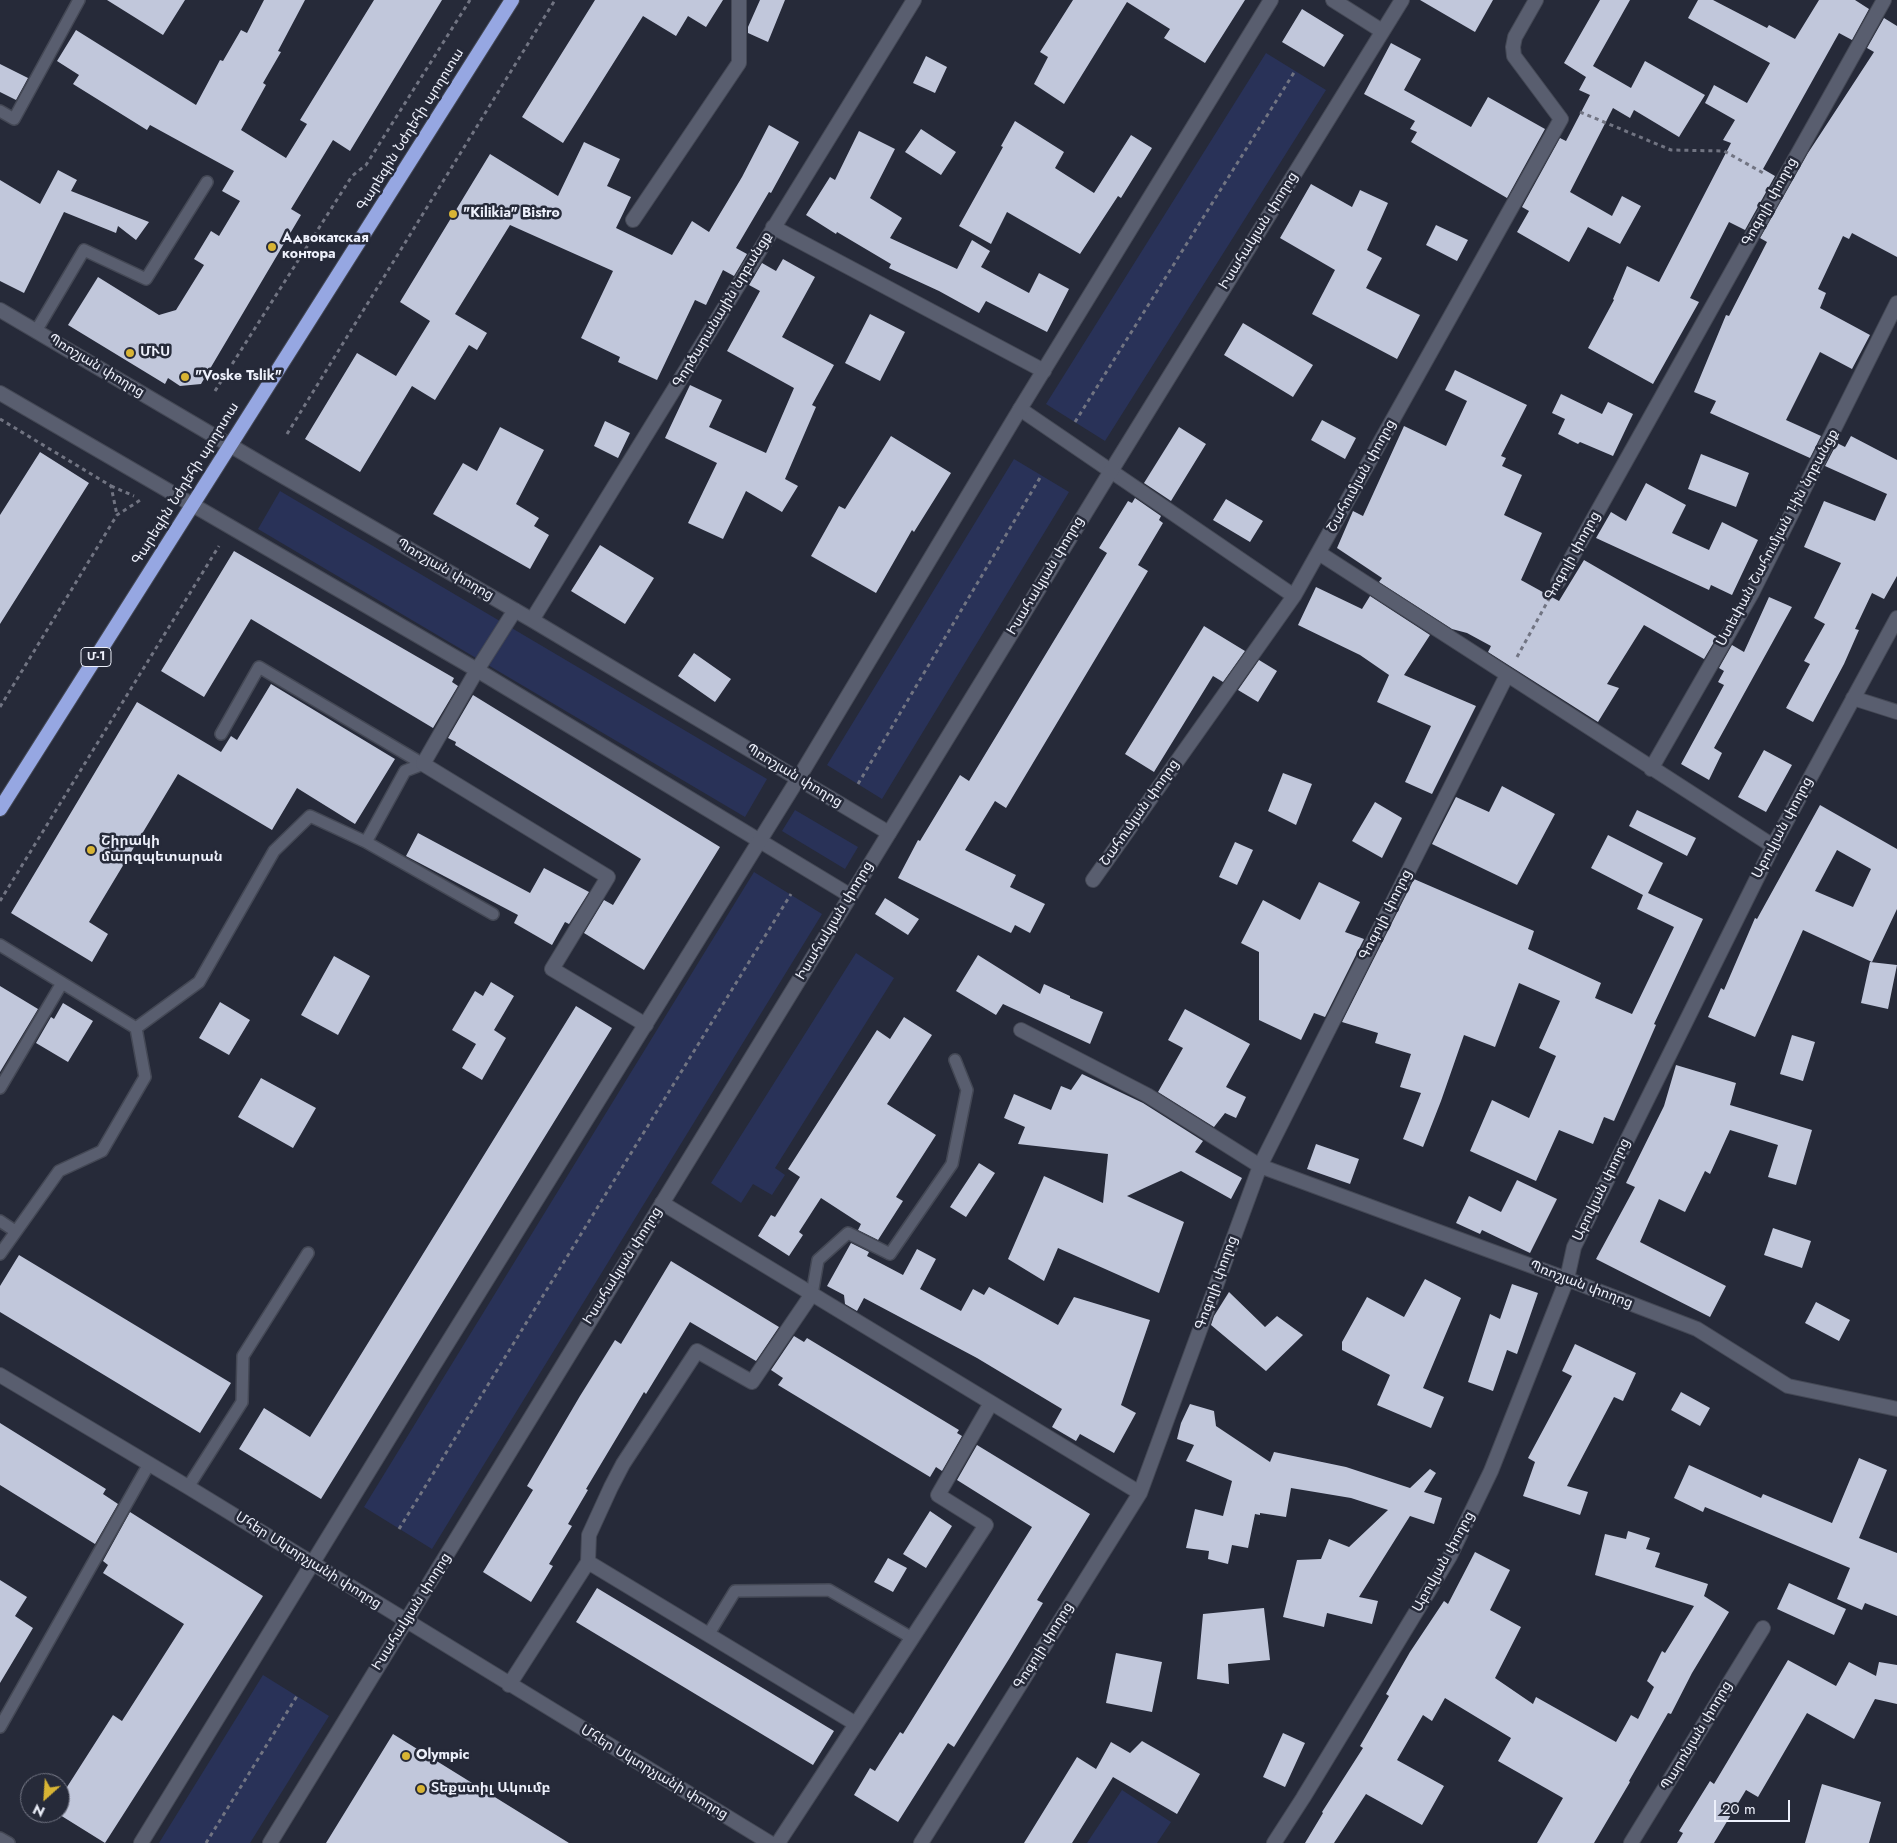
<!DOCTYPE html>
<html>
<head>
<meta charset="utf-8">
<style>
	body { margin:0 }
	#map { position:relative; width:1897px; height:1843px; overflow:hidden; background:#262a39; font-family:Jost,sans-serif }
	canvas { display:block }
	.north { position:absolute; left:20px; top:1773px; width:50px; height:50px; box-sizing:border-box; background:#262a39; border:1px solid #767987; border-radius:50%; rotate:206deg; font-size:14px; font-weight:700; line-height:20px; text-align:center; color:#edf0fb }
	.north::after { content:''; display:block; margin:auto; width:18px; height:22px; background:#d8b434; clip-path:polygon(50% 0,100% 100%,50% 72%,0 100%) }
	.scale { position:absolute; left:1714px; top:1800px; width:76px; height:22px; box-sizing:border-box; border:2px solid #edf0fb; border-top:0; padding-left:6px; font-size:15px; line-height:18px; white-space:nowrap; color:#edf0fb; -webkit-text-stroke:4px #262a39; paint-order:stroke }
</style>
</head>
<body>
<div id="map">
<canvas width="1897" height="1843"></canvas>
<div class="north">N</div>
<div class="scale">20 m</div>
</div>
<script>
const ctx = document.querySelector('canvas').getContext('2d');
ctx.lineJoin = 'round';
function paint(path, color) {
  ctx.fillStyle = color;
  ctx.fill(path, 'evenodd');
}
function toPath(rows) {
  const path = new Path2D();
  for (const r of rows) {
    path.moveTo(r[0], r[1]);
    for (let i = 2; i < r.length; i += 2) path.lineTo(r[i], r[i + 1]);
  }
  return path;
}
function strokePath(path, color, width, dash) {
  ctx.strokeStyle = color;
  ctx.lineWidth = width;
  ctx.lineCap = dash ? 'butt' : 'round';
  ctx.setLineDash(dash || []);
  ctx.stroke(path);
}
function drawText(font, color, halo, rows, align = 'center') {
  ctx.font = font + ' Jost,"Noto Sans Armenian",sans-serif';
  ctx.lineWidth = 5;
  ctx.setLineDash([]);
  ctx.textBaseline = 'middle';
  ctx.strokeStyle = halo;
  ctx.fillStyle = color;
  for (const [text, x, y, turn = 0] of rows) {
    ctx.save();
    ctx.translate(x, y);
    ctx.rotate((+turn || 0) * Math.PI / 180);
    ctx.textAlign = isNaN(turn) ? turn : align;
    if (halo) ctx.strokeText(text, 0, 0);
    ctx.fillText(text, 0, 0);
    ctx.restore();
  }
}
paint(toPath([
	[1266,53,1326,90,1105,441,1046,404],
	[1014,459,1069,492,882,799,827,765],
	[280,491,767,779,745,817,258,529],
	[795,810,858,847,845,869,782,831],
	[754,872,822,914,432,1549,364,1507],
	[856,953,894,978,775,1168,785,1175,772,1195,753,1184,741,1203,711,1183],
	[263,1675,329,1716,250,1843,159,1843],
	[1122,1790,1171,1822,1157,1843,1087,1843]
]), '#293258');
paint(toPath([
	[107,0,185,0,163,35],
	[264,0,305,0,278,51,281,52,263,83,266,85,241,130,286,158,307,124,300,120,374,0,442,0,350,151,333,140,291,209,301,215,201,384,180,386,168,378,165,384,68,325,98,277,159,315,176,310,204,265,194,259,211,231,219,236,240,201,222,191,234,171,150,125,147,130,73,84,79,75,57,61,76,30,196,105,220,60,223,61,241,30,247,33],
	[595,0,723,0,706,27,688,16,676,36,643,16,563,143,522,117],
	[760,0,785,0,768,42,748,33,748,27],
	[1073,0,1245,0,1205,63,1164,38,1170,29,1127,2,1064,104,1034,84,1048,57,1040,52],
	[1420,0,1493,0,1475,32],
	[1600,0,1630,0,1593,66,1631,88,1645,61,1705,95,1679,137,1634,110,1630,118,1613,108,1570,192,1612,216,1622,196,1641,206,1620,244,1588,227,1569,262,1517,232,1529,211,1522,207,1560,138,1566,141,1590,95,1579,90,1586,77,1564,63],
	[1698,0,1713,0,1767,28,1769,25,1795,39,1819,0,1855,0,1869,9,1852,40,1839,33,1763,169,1775,176,1745,230,1729,222,1690,298,1699,302,1653,384,1588,348,1614,300,1613,299,1627,266,1659,282,1731,143,1723,140,1735,120,1705,103,1714,85,1747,103,1770,63,1688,18],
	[1302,9,1344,35,1324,67,1282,42],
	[1884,18,1897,26,1897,257,1852,233,1849,239,1843,236,1818,289,1826,293,1820,308,1870,335,1852,369,1820,352,1786,420,1821,436,1810,458,1710,413,1716,401,1694,392,1726,315,1729,316,1767,242,1760,238,1808,153,1874,52,1867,48],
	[1391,43,1421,59,1404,90,1471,127,1488,97,1545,129,1507,198,1411,142,1417,132,1410,129,1415,121,1364,94],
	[926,56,947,67,935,93,913,83],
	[0,64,28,78,16,100,0,92],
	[1015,121,1064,152,1055,168,1094,193,1131,135,1152,148,1121,198,1118,196,1080,254,1007,212,991,244,959,226,1003,147,1001,146],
	[769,125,799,142,771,193,769,192,736,248,747,254,734,276,723,270,706,305,695,300,657,380,618,362,620,357,581,338,613,271,510,225,455,314,487,333,477,350,469,345,435,400,412,386,360,472,305,439,357,353,396,376,430,321,400,302,490,154,558,196,584,142,620,159,607,186,631,197,616,228,672,255,692,221,709,232,742,177],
	[921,129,956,152,941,175,905,152],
	[859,131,895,149,870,198,902,218,890,238,957,269,972,240,990,251,981,267,1029,293,1039,273,1069,289,1047,332,986,301,979,313,939,291,889,268,891,264,837,232,836,234,806,215,830,177,835,180],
	[58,170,77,180,71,191,149,222,136,240,118,226,116,233,64,212,24,293,0,281,0,180,40,204],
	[1311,184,1352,207,1360,190,1388,203,1367,250,1382,258,1366,288,1420,315,1397,359,1312,314,1335,270,1280,238],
	[1436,225,1468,240,1457,261,1426,245],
	[783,259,815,277,782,337,834,365,812,405,816,407,785,479,798,486,782,512,746,491,723,539,688,523,717,463,665,438,690,385,722,400,709,427,766,453,794,388,727,351,760,291,749,285,762,263,776,271],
	[870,314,905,332,880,381,845,363],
	[1243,323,1313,365,1293,397,1224,355],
	[1455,370,1527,405,1501,456,1506,458,1502,466,1522,475,1504,515,1542,533,1521,580,1559,601,1584,560,1717,637,1704,659,1644,625,1607,684,1619,688,1598,722,1488,652,1491,646,1467,633,1452,629,1379,582,1382,578,1337,548,1353,511,1363,516,1404,426,1446,446,1467,401,1445,390],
	[1561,394,1602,414,1608,402,1633,414,1613,456,1580,442,1578,444,1558,434,1565,419,1552,413],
	[1322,420,1356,438,1345,459,1311,440],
	[605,421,630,433,618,458,594,446],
	[500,427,544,450,516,504,539,518,534,526,549,535,530,569,433,514,463,463,477,471],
	[1179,427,1206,444,1171,501,1144,483],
	[891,436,951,473,914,532,912,530,876,593,811,556,839,506,845,509],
	[1851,436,1897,460,1897,576,1884,599,1872,593,1855,629,1859,630,1844,664,1813,722,1786,708,1810,664,1804,661,1825,624,1814,618,1841,563,1804,547,1824,501,1875,521,1887,494,1825,466,1837,443,1845,447],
	[40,452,89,483,0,624,0,515],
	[1701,454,1749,473,1736,507,1688,489],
	[1646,483,1686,505,1672,533,1709,550,1722,522,1758,540,1732,595,1711,585,1709,590,1596,538,1611,512,1626,521],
	[1135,498,1161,516,1159,520,1163,523,1138,565,1148,571,1006,808,995,801,965,850,1016,875,1010,887,1045,904,1030,933,1015,925,1011,933,898,878,918,840,920,841,960,775,969,781,1107,553,1099,548,1128,501,1132,503],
	[1226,499,1263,521,1250,542,1213,520],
	[600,545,654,578,625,624,571,591],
	[234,551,454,678,452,682,458,686,433,728,251,619,204,697,161,671],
	[1316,587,1362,609,1370,596,1430,635,1404,675,1476,706,1432,794,1405,782,1431,726,1377,702,1389,675,1360,655,1298,625],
	[1769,597,1792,607,1714,748,1722,753,1709,780,1681,764,1724,685,1718,682,1724,671,1719,668,1732,645,1744,652],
	[1204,626,1245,651,1223,682,1213,676,1154,772,1125,754],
	[694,653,731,679,715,702,678,676],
	[1259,660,1277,671,1258,702,1238,690],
	[271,684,395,759,355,824,297,788,272,830,178,774,89,922,108,934,92,962,11,913,137,702,221,752,231,736,237,740],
	[473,695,720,847,644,970,584,933,604,900,613,905,641,859,455,745,456,742,448,738],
	[1764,750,1792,765,1766,812,1738,797],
	[1283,773,1312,784,1296,825,1268,811],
	[1502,786,1555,814,1517,885,1432,844,1456,797,1489,812],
	[1375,802,1402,818,1382,858,1352,841],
	[1820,805,1897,849,1897,909,1872,962,1803,930,1755,1037,1708,1017,1721,988,1724,990,1755,918,1757,919],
	[1837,850,1871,869,1853,907,1815,891],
	[1637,810,1696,838,1687,856,1629,826],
	[418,833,530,893,544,868,589,892,569,924,565,922,552,945,514,923,518,915,406,856],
	[1608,835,1663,863,1648,893,1703,919,1654,1024,1656,1025,1614,1121,1604,1117,1593,1144,1559,1130,1536,1181,1470,1151,1492,1100,1529,1118,1556,1056,1539,1048,1560,1001,1519,983,1495,1047,1464,1035,1441,1101,1423,1147,1403,1139,1421,1093,1400,1087,1411,1054,1375,1043,1378,1033,1342,1022,1414,879,1534,931,1528,949,1601,983,1595,998,1632,1014,1674,927,1637,909,1643,895,1591,868],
	[1235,842,1253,850,1237,885,1219,877],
	[1319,882,1360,902,1345,932,1364,939,1325,1017,1314,1013,1301,1040,1259,1020,1259,952,1241,943,1263,900,1300,920],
	[885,898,919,919,908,935,875,914],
	[978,955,1040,994,1044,984,1070,996,1070,998,1103,1012,1090,1044,1003,1004,996,1015,956,991],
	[334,956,370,976,338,1035,301,1015],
	[1870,962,1897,965,1888,1009,1861,1003],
	[491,982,514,996,494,1030,506,1038,482,1080,462,1068,476,1044,452,1030,475,991,483,996],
	[0,986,38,1009,0,1072],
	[220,1002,250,1020,229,1055,199,1038],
	[63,1003,93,1021,68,1062,36,1043,51,1017,54,1019],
	[576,1006,612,1028,321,1499,239,1449,264,1408,310,1437],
	[1185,1009,1250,1044,1226,1087,1246,1097,1236,1118,1225,1113,1214,1127,1158,1092,1183,1048,1168,1040],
	[904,1017,932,1035,887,1104,936,1135,896,1197,903,1201,878,1240,858,1230,861,1224,821,1198,799,1232,803,1235,789,1256,758,1236,771,1215,775,1217,800,1177,788,1169,877,1030,890,1039],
	[1792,1035,1815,1042,1803,1081,1780,1074],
	[1676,1065,1736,1083,1730,1105,1812,1130,1796,1185,1768,1177,1778,1145,1730,1130,1710,1174,1705,1171,1685,1212,1659,1199,1640,1242,1726,1286,1710,1317,1596,1259,1635,1187,1626,1183,1664,1106],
	[1082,1074,1143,1103,1203,1141,1195,1152,1242,1178,1231,1199,1181,1171,1127,1196,1184,1222,1159,1293,1058,1248,1044,1281,1008,1259,1044,1176,1103,1203,1108,1154,1018,1144,1025,1127,1004,1118,1014,1094,1051,1110,1061,1086,1071,1090],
	[261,1078,316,1108,293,1148,238,1117],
	[1316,1144,1359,1159,1350,1184,1307,1169],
	[979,1163,995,1173,966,1217,950,1207],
	[1517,1180,1557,1199,1530,1253,1482,1230,1480,1234,1456,1223,1469,1196,1501,1212],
	[1773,1228,1811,1241,1802,1268,1764,1255],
	[851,1243,869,1252,867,1256,903,1275,917,1249,936,1259,920,1289,961,1311,973,1289,984,1295,989,1287,1058,1325,1074,1297,1150,1320,1121,1405,1136,1413,1114,1453,1080,1434,1076,1441,1052,1427,1062,1409,977,1358,864,1298,857,1311,845,1304,844,1295,827,1286],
	[19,1255,231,1383,200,1433,0,1312,0,1286],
	[671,1261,779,1327,756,1361,690,1322,646,1394,644,1392,586,1489,588,1490,568,1524,572,1526,549,1564,553,1566,531,1602,483,1572,533,1490,527,1486,580,1396,615,1340,621,1344],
	[1425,1279,1461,1298,1423,1388,1444,1397,1431,1428,1377,1405,1390,1375,1342,1350,1342,1342,1367,1297,1404,1317],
	[1512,1284,1538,1293,1517,1354,1507,1350,1493,1391,1468,1382,1490,1314,1500,1319],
	[1229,1292,1265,1327,1277,1316,1303,1335,1266,1371,1211,1325,1214,1316],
	[1816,1302,1850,1320,1839,1341,1805,1323],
	[794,1336,804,1342,807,1338,959,1430,957,1433,962,1436,942,1471,936,1467,930,1477,778,1385,783,1378,771,1370],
	[1575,1344,1636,1373,1623,1401,1614,1397,1567,1486,1588,1492,1580,1515,1523,1496,1535,1462,1528,1458,1572,1376,1562,1371],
	[1681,1392,1710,1408,1700,1426,1671,1410],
	[1190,1404,1214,1411,1216,1426,1270,1462,1274,1452,1346,1467,1410,1488,1430,1469,1436,1473,1424,1492,1442,1498,1434,1524,1410,1516,1359,1597,1378,1601,1372,1624,1327,1613,1324,1627,1283,1617,1297,1560,1321,1559,1329,1539,1349,1547,1388,1510,1351,1498,1291,1488,1286,1517,1260,1513,1260,1515,1255,1514,1248,1548,1232,1545,1228,1564,1208,1559,1209,1551,1186,1548,1195,1509,1223,1516,1232,1481,1186,1461,1194,1445,1177,1439,1181,1423],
	[0,1423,106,1489,103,1494,118,1504,95,1544,0,1485],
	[977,1445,1090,1514,1037,1600,1043,1603,1009,1659,954,1747,948,1743,898,1822,854,1795,870,1768,875,1771,900,1732,903,1734,1032,1527,957,1480],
	[1859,1458,1887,1470,1859,1538,1897,1553,1897,1616,1865,1603,1862,1610,1837,1599,1850,1568,1705,1507,1703,1512,1674,1498,1689,1465,1761,1498,1763,1494,1832,1523],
	[930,1511,952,1526,926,1568,903,1554],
	[130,1512,263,1596,105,1843,60,1815,60,1798,113,1715,122,1721,184,1624,103,1573,108,1565,103,1561],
	[1628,1531,1650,1538,1646,1549,1660,1553,1655,1567,1708,1584,1704,1596,1729,1612,1692,1673,1671,1714,1668,1713,1629,1781,1630,1782,1594,1843,1537,1843,1563,1798,1498,1761,1511,1738,1445,1698,1432,1721,1423,1715,1397,1760,1444,1786,1422,1825,1366,1794,1334,1843,1305,1843,1323,1813,1322,1812,1363,1748,1360,1746,1389,1696,1386,1694,1410,1652,1444,1601,1448,1604,1475,1552,1510,1570,1490,1610,1521,1627,1495,1678,1533,1704,1536,1697,1616,1742,1631,1715,1638,1719,1654,1687,1647,1681,1662,1651,1665,1653,1694,1606,1595,1575,1605,1534,1626,1539],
	[888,1558,907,1568,893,1592,874,1582],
	[0,1580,27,1597,15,1616,33,1628,0,1683],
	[1789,1583,1846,1609,1834,1635,1777,1609],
	[597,1588,834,1731,813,1765,576,1622],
	[1264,1608,1270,1660,1228,1664,1229,1684,1197,1679,1203,1614],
	[1116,1653,1162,1662,1152,1712,1106,1703],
	[1788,1660,1836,1686,1849,1662,1876,1676,1879,1662,1897,1665,1897,1704,1875,1699,1854,1739,1807,1713,1758,1797,1746,1790,1714,1843,1677,1843,1683,1833,1679,1831,1710,1781,1714,1784],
	[1283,1733,1305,1743,1285,1787,1263,1777],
	[393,1734,569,1843,326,1843],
	[1142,1741,1200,1774,1177,1814,1113,1777,1072,1843,1024,1843,1077,1757,1096,1769,1111,1742,1130,1753],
	[1822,1784,1881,1802,1869,1843,1805,1843]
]), '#c1c7db');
const service = toPath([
	[0,111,14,119,79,0],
	[36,331,84,250,146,279,207,182],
	[221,734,259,667,423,764],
	[366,842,493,914],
	[0,945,136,1028,145,1077,102,1151,59,1171,0,1254],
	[136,1028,199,982,274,851,310,816,366,842,405,771,423,764],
	[0,1088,62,983],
	[0,1221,15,1231],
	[812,1294,818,1260,848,1233,890,1254,952,1164,967,1090,955,1060],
	[188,1487,242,1402,243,1356,308,1253],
	[708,1635,735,1591,829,1590,912,1638],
	[0,1727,149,1464],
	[0,1838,9,1843]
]);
const minor = toPath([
	[633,220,739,63,739,0],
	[773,227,1044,371],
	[0,310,267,467,532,620,889,833],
	[0,393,477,670,851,896],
	[1020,409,1294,596],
	[1319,553,1773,846],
	[1558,582,1884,0],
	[515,610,477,670,423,764,608,877,552,969,646,1025],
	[532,620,914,0],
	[1853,698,1897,712],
	[1651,769,1752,593,1897,303],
	[1093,880,1294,596,1561,119,1514,56,1513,47,1515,37,1536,0],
	[1021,1030,1147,1095,1260,1166,1567,1279,1697,1329,1788,1386,1897,1409],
	[662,1203,1140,1493],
	[0,1375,188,1487,770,1843],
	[588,1562,589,1535,611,1487,623,1464,697,1351,752,1382,812,1294],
	[509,1685,588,1562,856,1724,778,1843],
	[856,1724,986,1525,938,1495,991,1403],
	[921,1843,1140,1493,1260,1166,1507,675],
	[1274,1843,1303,1798,1450,1556,1491,1471,1567,1279,1574,1247,1773,846,1897,618],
	[1631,1843,1763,1628]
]);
const tertiary = toPath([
	[1333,0,1382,31],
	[141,1843,432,1368,798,779,1020,409,1271,0],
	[270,1843,1111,471,1402,0]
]);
const trunk = toPath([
	[0,809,512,0]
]);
strokePath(service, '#444855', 14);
strokePath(minor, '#444855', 16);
strokePath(tertiary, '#444855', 16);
strokePath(trunk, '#444855', 16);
strokePath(toPath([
	[1580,112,1671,150,1724,151,1765,174],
	[215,391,352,176,366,165,470,0],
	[0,419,111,486,117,515],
	[1075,422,1295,71],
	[287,434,555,0],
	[111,486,134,496],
	[1517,657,1550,597],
	[0,707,117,515,142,499],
	[858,784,1041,476],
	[0,901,219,546],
	[399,1529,791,894],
	[206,1843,297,1696]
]), '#717482', 3, [4, 4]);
strokePath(service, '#595e6f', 11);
strokePath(minor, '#595e6f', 14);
strokePath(tertiary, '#595e6f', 14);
strokePath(trunk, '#96a7e2', 14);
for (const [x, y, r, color] of [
	[453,214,5,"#d8b434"],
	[272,247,5,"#d8b434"],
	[130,353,5,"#d8b434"],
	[185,377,5,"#d8b434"],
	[91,850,5,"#d8b434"],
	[406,1756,5,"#d8b434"],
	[421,1789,5,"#d8b434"]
]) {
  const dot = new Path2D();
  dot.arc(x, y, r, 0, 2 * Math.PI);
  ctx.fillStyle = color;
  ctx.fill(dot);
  strokePath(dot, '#262a39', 2);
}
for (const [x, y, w] of [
	[96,657,30]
]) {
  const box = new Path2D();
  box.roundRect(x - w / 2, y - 9.5, w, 19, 4);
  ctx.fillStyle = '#262a39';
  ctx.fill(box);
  strokePath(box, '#edf0fb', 1);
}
drawText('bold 12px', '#edf0fb', null, [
	["Մ-1",96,657]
]);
drawText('14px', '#edf0fb', '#262a39', [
	["Գարեգին Նժդեհի պողոտա",411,130,-58],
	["Գոգոլի փողոց",1770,202,-61],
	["Իսահակյան փողոց",1259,231,-58],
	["Գործարանային նրբանցք",723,310,-59],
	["Պռոշյան փողոց",96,366,31],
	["Շահումյան փողոց",1362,476,-61],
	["Գարեգին Նժդեհի պողոտա",186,484,-58],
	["Ստեփան Շահումյան 1-ին նրբանցք",1778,538,-62],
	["Գոգոլի փողոց",1573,556,-61],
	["Պռոշյան փողոց",445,570,30],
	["Իսահակյան փողոց",1046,576,-59],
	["Պռոշյան փողոց",794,776,31],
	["Շահումյան փողոց",1140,813,-55],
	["Աբովյան փողոց",1783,828,-62],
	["Գոգոլի փողոց",1386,915,-63],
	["Իսահակյան փողոց",835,921,-59],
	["Աբովյան փողոց",1602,1190,-64],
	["Իսահակյան փողոց",623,1266,-58],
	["Գոգոլի փողոց",1217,1283,-70],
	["Պռոշյան փողոց",1581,1285,21],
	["Մհեր Մկտրչյանի փողոց",308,1561,32],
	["Աբովյան փողոց",1444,1562,-61],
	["Իսահակյան փողոց",412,1612,-58],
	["Գոգոլի փողոց",1044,1646,-58],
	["Պարոնյան փողոց",1697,1736,-59],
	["Մհեր Մկտրչյանի փողոց",654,1773,31]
]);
drawText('bold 14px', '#edf0fb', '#262a39', [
	["\"Kilikia\" Bistro",463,214],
	["Адвокатская",282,239],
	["контора",282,255],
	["ՄՒՍ",140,353],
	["\"Voske Tslik\"",195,377],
	["Շիրակի",101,842],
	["մարզպետարան",101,858],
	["Olympic",416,1756],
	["Տեքստիլ Ակումբ",431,1789]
], 'left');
</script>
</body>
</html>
